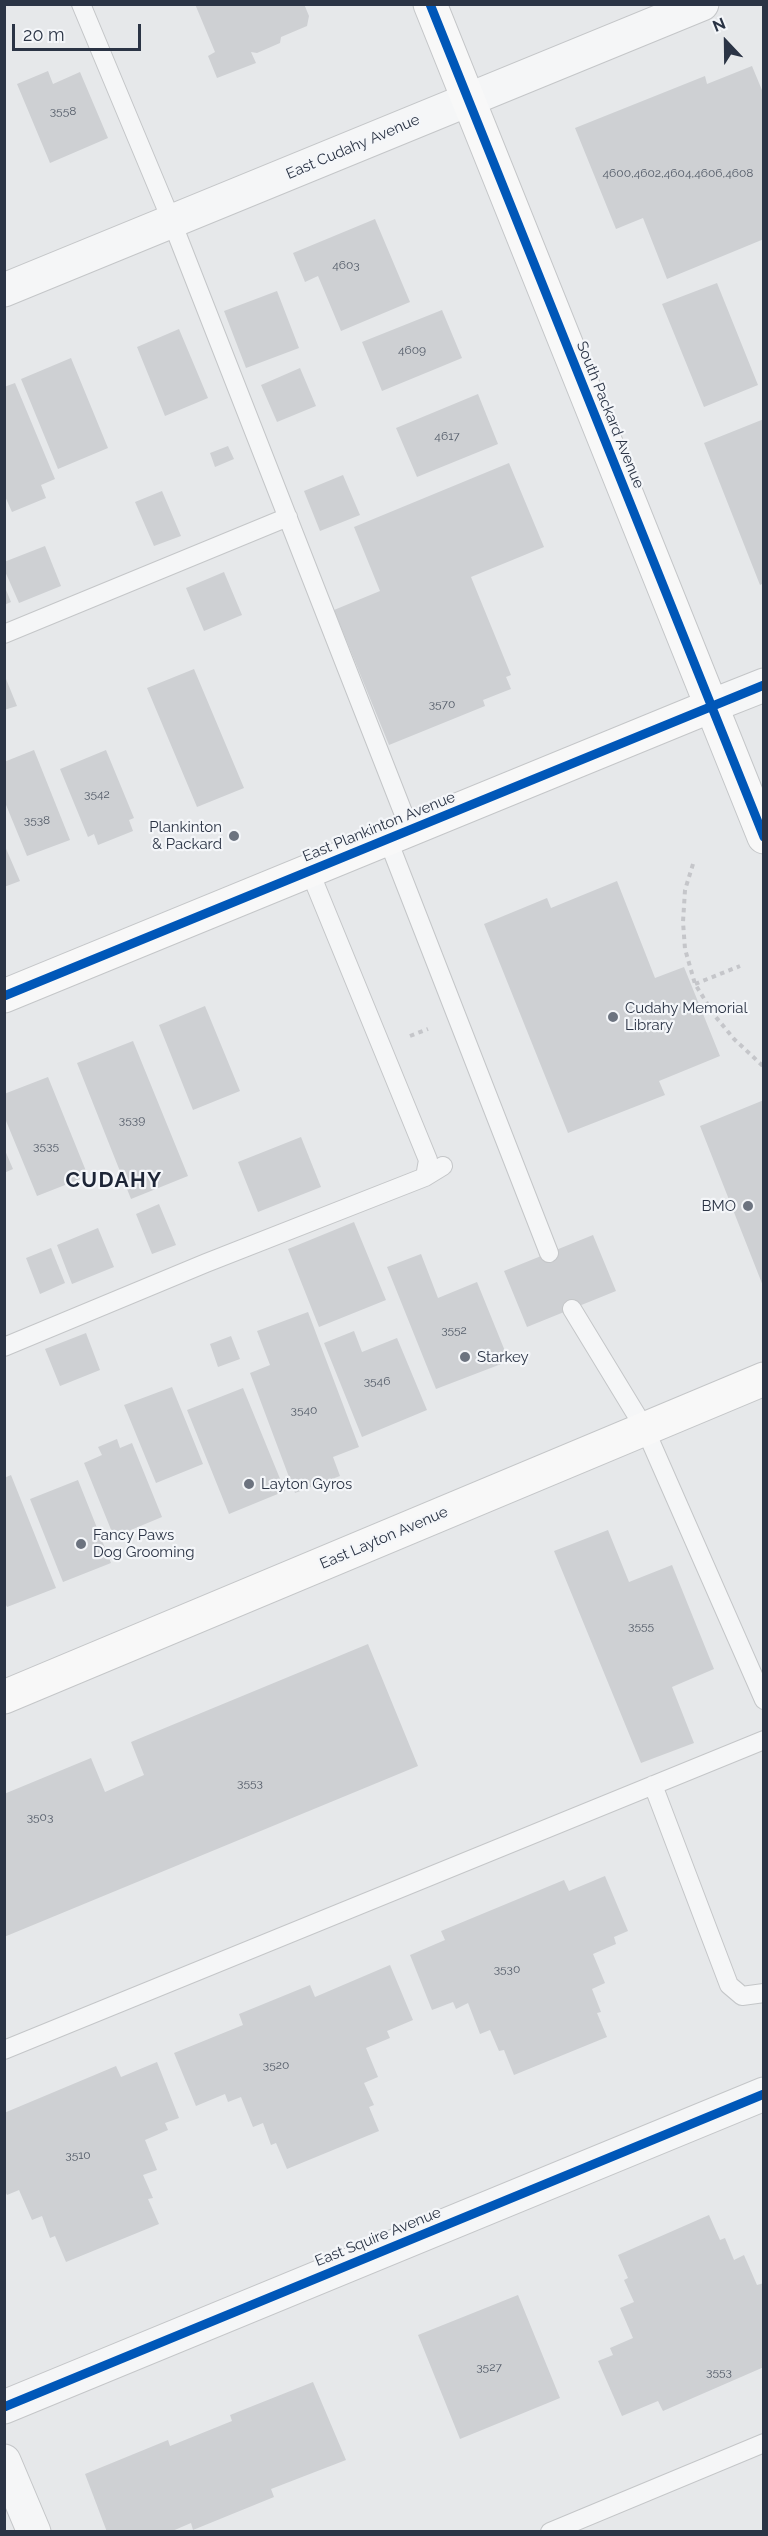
<!DOCTYPE html>
<html>
<head>
<meta charset="utf-8">
<style>
	body { margin:0 }
	#map { position:relative; width:768px; height:2536px; overflow:hidden; background:#e6e8ea; font-family:Raleway,sans-serif }
	canvas { display:block }
	.frame { position:absolute; inset:0; border:6px solid #2b3445; pointer-events:none }
	.north { position:absolute; left:696px; top:12px; width:60px; height:60px; -webkit-text-stroke:4px #f4f6f9; paint-order:stroke; rotate:338deg; font-size:16px; font-weight:700; line-height:24px; text-align:center; color:#2b3445 }
	.north::after { content:''; display:block; margin:auto; width:21px; height:27px; background:#2b3445; clip-path:polygon(50% 0,100% 100%,50% 72%,0 100%) }
	.scale { position:absolute; left:12px; top:24px; width:129px; height:27px; box-sizing:border-box; border:3px solid #2b3445; border-top:0; padding-left:8px; font-size:18px; line-height:21px; white-space:nowrap; color:#2b3445; -webkit-text-stroke:4px #f4f6f9; paint-order:stroke }
</style>
</head>
<body>
<div id="map">
<canvas width="768" height="2536"></canvas>
<div class="frame"></div>
<div class="north">N</div>
<div class="scale">20 m</div>
</div>
<script>
const ctx = document.querySelector('canvas').getContext('2d');
ctx.lineJoin = 'round';
function paint(path, color) {
  ctx.fillStyle = color;
  ctx.fill(path, 'evenodd');
}
function toPath(rows) {
  const path = new Path2D();
  for (const r of rows) {
    path.moveTo(r[0], r[1]);
    for (let i = 2; i < r.length; i += 2) path.lineTo(r[i], r[i + 1]);
  }
  return path;
}
function strokePath(path, color, width, dash) {
  ctx.strokeStyle = color;
  ctx.lineWidth = width;
  ctx.lineCap = dash ? 'butt' : 'round';
  ctx.setLineDash(dash || []);
  ctx.stroke(path);
}
function drawText(font, color, halo, rows, align = 'center') {
  ctx.font = font + ' Raleway,sans-serif';
  ctx.lineWidth = 4.5;
  ctx.setLineDash([]);
  ctx.textBaseline = 'middle';
  ctx.strokeStyle = halo;
  ctx.fillStyle = color;
  for (const [text, x, y, turn = 0] of rows) {
    ctx.save();
    ctx.translate(x, y);
    ctx.rotate((+turn || 0) * Math.PI / 180);
    ctx.textAlign = isNaN(turn) ? turn : align;
    if (halo) ctx.strokeText(text, 0, 0);
    ctx.fillText(text, 0, 0);
    ctx.restore();
  }
}
paint(toPath([
	[195,4,304,4,309,16,307,26,281,37,280,43,257,53,251,52,256,63,217,78,208,56,215,52],
	[752,66,764,95,764,239,667,279,643,218,616,229,575,128,705,76,707,84],
	[48,71,53,84,80,72,108,138,50,163,17,84],
	[375,219,410,302,341,331,318,276,305,282,293,253],
	[717,283,758,385,704,407,662,304],
	[277,291,299,348,246,368,224,311],
	[442,310,462,358,382,391,362,342],
	[179,329,208,398,165,416,137,347],
	[71,358,108,448,58,469,21,379],
	[300,368,316,406,277,422,261,385],
	[15,383,55,479,41,485,46,498,12,512,4,494,4,387],
	[478,394,498,444,417,477,396,428],
	[764,419,764,583,760,585,704,443],
	[228,446,234,459,215,467,210,453],
	[509,463,544,547,471,577,511,675,506,677,511,689,483,700,485,706,389,745,334,610,380,591,354,527],
	[343,475,360,515,320,531,304,491],
	[162,491,181,536,154,546,135,502],
	[45,546,61,586,19,603,4,569,4,562],
	[224,572,242,615,204,631,186,588],
	[4,585,11,602,4,605],
	[194,669,244,788,197,807,147,688],
	[4,674,17,706,4,710],
	[34,750,70,840,27,856,4,800,4,762],
	[106,750,134,818,129,820,133,831,98,845,94,834,88,837,60,769],
	[4,844,20,881,4,887],
	[617,881,655,978,684,967,720,1056,659,1081,665,1095,568,1133,484,924,547,898,551,908],
	[205,1006,240,1091,193,1110,159,1025],
	[133,1041,188,1176,131,1199,77,1063],
	[48,1077,88,1176,37,1196,4,1116,4,1094],
	[764,1100,764,1286,763,1286,700,1126],
	[301,1137,321,1187,258,1212,238,1162],
	[4,1148,13,1169,4,1173],
	[159,1204,176,1245,152,1254,136,1214],
	[354,1222,386,1300,319,1327,288,1249],
	[98,1228,114,1267,72,1284,57,1245],
	[593,1235,616,1291,527,1327,504,1271],
	[51,1248,65,1283,40,1294,26,1258],
	[421,1254,438,1298,477,1282,509,1361,436,1389,387,1267],
	[308,1312,359,1447,333,1457,340,1476,295,1493,250,1373,270,1365,257,1331],
	[354,1331,362,1352,397,1338,427,1410,362,1437,324,1343],
	[86,1333,100,1370,60,1386,45,1349],
	[231,1336,240,1359,218,1367,210,1344],
	[172,1387,203,1464,156,1483,124,1405],
	[243,1388,285,1491,229,1514,187,1410],
	[117,1439,120,1448,132,1443,162,1517,114,1537,84,1463,102,1455,98,1447],
	[11,1475,56,1588,7,1607,4,1601,4,1478],
	[78,1480,111,1563,63,1582,30,1499],
	[608,1530,629,1582,672,1565,714,1669,672,1687,694,1743,641,1763,554,1551],
	[368,1644,418,1766,4,1937,4,1794,91,1758,105,1792,144,1775,131,1742],
	[605,1876,628,1931,614,1937,616,1944,593,1954,605,1983,592,1989,601,2012,597,2013,607,2037,514,2075,504,2050,499,2051,490,2030,480,2034,468,2003,456,2009,453,2002,432,2010,410,1955,445,1940,441,1931,564,1880,569,1891],
	[390,1965,413,2020,387,2031,390,2038,366,2048,378,2077,364,2083,374,2105,369,2107,379,2131,287,2169,276,2143,271,2145,263,2123,253,2127,241,2097,228,2102,225,2094,196,2106,174,2053,243,2025,239,2014,310,1985,315,1997],
	[157,2062,179,2118,165,2123,168,2130,145,2140,157,2170,143,2175,153,2198,148,2199,159,2224,66,2262,55,2236,50,2238,42,2216,32,2220,19,2190,7,2195,4,2189,4,2113,116,2066,121,2077],
	[709,2215,720,2240,725,2238,734,2260,744,2255,757,2285,764,2283,764,2367,663,2411,658,2401,622,2416,598,2361,613,2355,610,2348,633,2338,620,2308,634,2302,624,2280,628,2278,618,2255],
	[518,2295,560,2398,460,2439,418,2335],
	[313,2382,346,2460,271,2489,274,2497,193,2530,191,2523,170,2532,107,2532,85,2474,168,2440,170,2446,232,2421,230,2415]
]), '#ced0d3');
const lane = toPath([
	[81,4,172,222,410,830],
	[4,634,288,517],
	[388,840,549,1253],
	[310,872,428,1160,425,1177],
	[572,1309,645,1429,764,1700],
	[4,1347,206,1263,425,1177,443,1166],
	[653,1785,729,1985,742,1996,764,1993],
	[4,2050,764,1740],
	[550,2532,764,2443]
]);
const street = toPath([
	[4,290,702,4],
	[711,706,764,685],
	[4,2407,764,2094],
	[4,2461,34,2532]
]);
const secondary = toPath([
	[430,4,764,837],
	[4,996,711,706],
	[4,1697,764,1379]
]);
strokePath(lane, '#c4c6c8', 20);
strokePath(street, '#c4c6c8', 35);
strokePath(secondary, '#c4c6c8', 35);
strokePath(toPath([
	[693,864,685,890,683,922,685,949,695,984,715,1016,734,1039,764,1067],
	[695,984,740,966],
	[410,1036,428,1029]
]), '#c5c6ca', 4, [4.5, 4.5]);
strokePath(lane, '#f5f6f7', 18);
strokePath(street, '#f5f6f7', 33);
strokePath(secondary, '#f8f8f8', 33);
strokePath(toPath([
	[430,4,764,837],
	[4,996,764,685],
	[4,2407,764,2094]
]), '#0057b8', 9);
for (const [x, y, r, color] of [
	[234,836,6,"#6c737f"],
	[613,1017,6,"#6c737f"],
	[748,1206,6,"#6c737f"],
	[465,1357,6,"#6c737f"],
	[249,1484,6,"#6c737f"],
	[81,1544,6,"#6c737f"]
]) {
  const dot = new Path2D();
  dot.arc(x, y, r, 0, 2 * Math.PI);
  ctx.fillStyle = color;
  ctx.fill(dot);
  strokePath(dot, '#f4f6f9', 2);
}
drawText('12px', '#545c69', null, [
	["3558",63,111],
	["4600,4602,4604,4606,4608",678,173],
	["4603",346,265],
	["4609",412,350],
	["4617",447,436],
	["3570",442,704],
	["3542",97,794],
	["3538",37,820],
	["3539",132,1120],
	["3535",46,1146],
	["3552",454,1330],
	["3546",377,1381],
	["3540",304,1410],
	["3555",641,1626],
	["3553",250,1783],
	["3503",40,1817],
	["3530",507,1969],
	["3520",276,2065],
	["3510",78,2155],
	["3527",489,2367],
	["3553",719,2372]
]);
drawText('15px', '#2b3445', '#f4f6f9', [
	["East Cudahy Avenue",353,147,-23],
	["South Packard Avenue",610,415,68],
	["East Plankinton Avenue",379,827,-22],
	["East Layton Avenue",384,1538,-23],
	["East Squire Avenue",378,2237,-22]
]);
drawText('15px', '#2b3445', '#f4f6f9', [
	["Plankinton",222,827,"right"],
	["& Packard",222,844,"right"],
	["Cudahy Memorial",625,1008],
	["Library",625,1025],
	["BMO",736,1206,"right"],
	["Starkey",477,1357],
	["Layton Gyros",261,1484],
	["Fancy Paws",93,1535],
	["Dog Grooming",93,1552]
], 'left');
ctx.letterSpacing = '1.5px';
drawText('bold 21px', '#1d2536', '#f4f6f9', [
	["CUDAHY",114,1181]
]);
ctx.letterSpacing = '0px';
</script>
</body>
</html>
